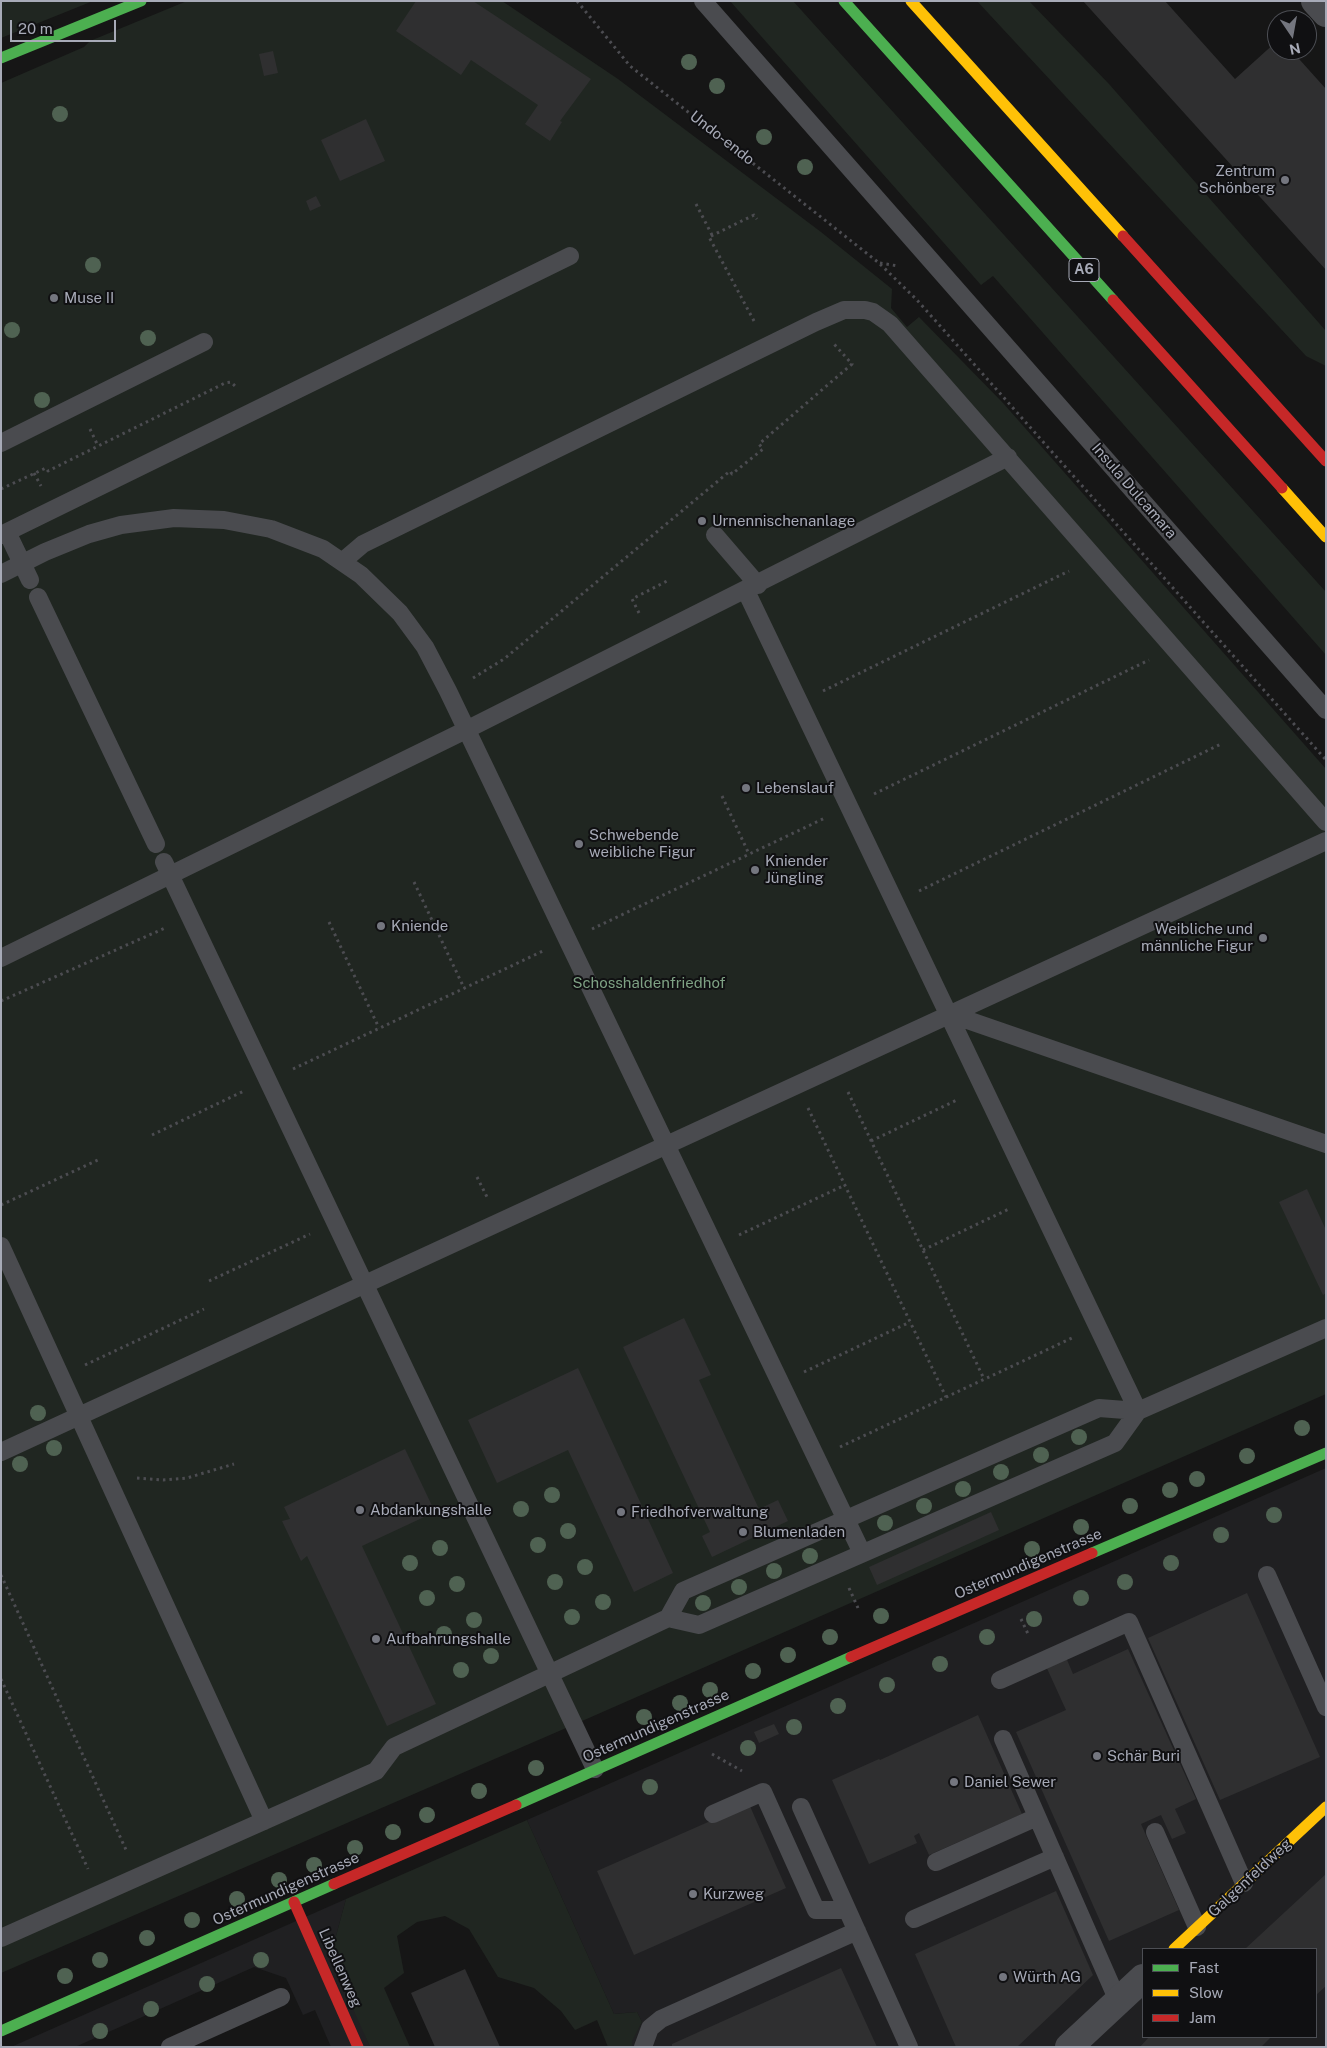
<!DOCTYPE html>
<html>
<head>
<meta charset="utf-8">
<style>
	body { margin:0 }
	#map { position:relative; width:1327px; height:2048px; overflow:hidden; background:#161616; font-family:"Public Sans",sans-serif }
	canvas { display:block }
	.frame { position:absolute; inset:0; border:2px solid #a7aab7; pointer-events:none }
	.legend { position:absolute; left:1142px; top:1948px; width:175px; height:90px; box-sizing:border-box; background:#101012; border:1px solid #4c4e54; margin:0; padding:6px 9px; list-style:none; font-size:15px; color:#a7aab7 }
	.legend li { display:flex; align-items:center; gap:10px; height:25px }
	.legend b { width:25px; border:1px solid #4c4e54 }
	.north { position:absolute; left:1267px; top:10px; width:50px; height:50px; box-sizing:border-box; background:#101012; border:1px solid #4c4e54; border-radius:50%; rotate:168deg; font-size:14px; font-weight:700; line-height:20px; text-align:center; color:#a7aab7 }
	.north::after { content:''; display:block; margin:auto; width:18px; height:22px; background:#74767f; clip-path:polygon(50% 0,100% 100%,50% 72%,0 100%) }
	.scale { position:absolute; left:10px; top:20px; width:106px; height:22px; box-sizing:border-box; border:2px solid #a7aab7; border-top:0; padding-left:6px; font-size:15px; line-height:18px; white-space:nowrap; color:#a7aab7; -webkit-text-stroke:4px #101012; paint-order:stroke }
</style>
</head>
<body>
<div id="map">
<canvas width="1327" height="2048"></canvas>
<div class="frame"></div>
<ul class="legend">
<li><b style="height:6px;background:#4caf50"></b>Fast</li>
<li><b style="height:6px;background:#ffc107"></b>Slow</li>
<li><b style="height:6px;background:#c62828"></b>Jam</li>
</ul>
<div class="north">N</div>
<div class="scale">20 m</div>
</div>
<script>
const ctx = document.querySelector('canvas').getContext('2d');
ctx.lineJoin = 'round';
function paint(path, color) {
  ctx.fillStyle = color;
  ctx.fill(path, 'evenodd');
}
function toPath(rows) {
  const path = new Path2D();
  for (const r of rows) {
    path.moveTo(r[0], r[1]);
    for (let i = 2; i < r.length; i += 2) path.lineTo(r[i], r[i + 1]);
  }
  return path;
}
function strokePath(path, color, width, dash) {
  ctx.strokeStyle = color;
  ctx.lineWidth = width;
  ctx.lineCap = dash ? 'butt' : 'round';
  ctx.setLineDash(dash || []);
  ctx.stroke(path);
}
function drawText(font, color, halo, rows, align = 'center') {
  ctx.font = font + ' "Public Sans",sans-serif';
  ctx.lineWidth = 4;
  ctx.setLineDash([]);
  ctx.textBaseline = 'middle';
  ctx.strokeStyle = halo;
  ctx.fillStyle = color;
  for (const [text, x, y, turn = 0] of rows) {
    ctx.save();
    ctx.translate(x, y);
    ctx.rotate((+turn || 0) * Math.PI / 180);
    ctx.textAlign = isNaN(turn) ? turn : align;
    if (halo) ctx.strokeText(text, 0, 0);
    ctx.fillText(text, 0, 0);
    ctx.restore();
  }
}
paint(toPath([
	[1326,1468,1326,2047,632,2047,631,2041,642,2022,637,2012,614,2014,527,1820],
	[1143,1949,1316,1949,1316,2037,1143,2037],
	[346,1899,333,1947,370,2047,331,2047,315,2010,303,2015,286,1978,254,1967,75,2047,11,2047]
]), '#202022');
paint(toPath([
	[1,1,93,1,1,38],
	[187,1,502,1,618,79,821,232,892,289,891,308,907,327,919,317,1003,403,1326,769,1326,1394,573,1725,1,1973,1,83,84,47,90,41],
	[730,1,793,1,1326,592,1326,655,993,276,981,285],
	[977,1,1029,1,1109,84,1326,331,1326,366,1306,356],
	[527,1820,614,2014,637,2012,642,2022,632,2041,632,2047,608,2047,597,2020,575,2030,561,2011,534,1988,498,1977,469,1929,445,1916,417,1922,397,1936,404,1973,384,1988,410,2047,370,2047,327,1950,333,1947,346,1899]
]), '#202621');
paint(toPath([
	[416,1,473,1,591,79,560,121,562,122,550,141,525,124,538,105,471,60,461,75,396,31],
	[1083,1,1165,1,1235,79,1277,41,1277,50,1291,50,1326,89,1326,270],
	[273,51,278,73,264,76,259,54],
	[366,119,385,161,340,181,321,140],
	[316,196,321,206,310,211,306,201],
	[1307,1189,1326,1230,1326,1293,1323,1295,1279,1202],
	[684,1318,711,1375,699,1380,759,1509,778,1500,788,1521,712,1557,702,1536,710,1532,623,1347],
	[578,1368,673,1573,634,1592,568,1450,497,1483,468,1420],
	[405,1449,435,1512,362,1546,436,1704,387,1726,307,1556,301,1561,282,1521,290,1519,284,1507],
	[991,1512,999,1530,877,1585,869,1567],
	[1247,1593,1320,1757,1220,1800,1148,1638],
	[1128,1649,1196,1799,1175,1809,1186,1833,1172,1839,1161,1815,1141,1824,1179,1910,1109,1941,1016,1732,1066,1710,1045,1664,1065,1655,1073,1674],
	[978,1715,1022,1814,929,1855,919,1833,914,1836,917,1843,869,1864,832,1780,879,1759,880,1760],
	[774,1724,779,1734,759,1743,754,1732],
	[749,1804,786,1888,634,1955,597,1871],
	[1326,1874,1326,1986,1316,1995,1316,1949,1245,1949],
	[1056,1891,1093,1975,1017,2047,956,2047,915,1954],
	[841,1968,877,2047,672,2047,672,2044],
	[465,1969,500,2047,435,2047,411,1993],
	[1149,2037,1271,2037,1261,2047,1140,2047]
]), '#2f2f30');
strokePath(toPath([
	[577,1,630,66,879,263,917,300,1326,760],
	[696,204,712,235],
	[880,263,898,266],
	[754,321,709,237,754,215,757,219],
	[90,429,98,446],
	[34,473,41,486],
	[1,489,46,468,48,471,225,383,231,382,237,388],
	[639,613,632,599,669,580],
	[473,678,504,659,730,471,732,474,763,449,759,444,852,364,834,344],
	[823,691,1069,571],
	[874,794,1149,660],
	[722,796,749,854],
	[414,882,464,988],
	[919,891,1221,744],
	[329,922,379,1028],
	[592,929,825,818],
	[1,1001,165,928],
	[293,1069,543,951],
	[848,1092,984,1379],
	[808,1108,946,1397],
	[152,1135,244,1091],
	[871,1141,959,1099],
	[477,1177,488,1199],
	[1,1205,98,1160],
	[739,1235,845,1185],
	[923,1250,1011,1208],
	[209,1281,310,1234],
	[85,1365,204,1309],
	[804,1372,910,1322],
	[840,1447,1072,1338],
	[137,1478,163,1480,187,1478,234,1464],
	[1,1575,127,1852],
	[849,1588,858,1608],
	[1021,1619,1029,1636],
	[1,1679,88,1869],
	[712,1754,742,1771]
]), '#4c4c51', 3, [2.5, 4]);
strokePath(toPath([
	[703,1,1326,710],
	[1,443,204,342],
	[7,532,30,580],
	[1,535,570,256],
	[715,535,758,585],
	[343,561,363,544,816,322,844,310,865,310,873,312,890,324,1326,822],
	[1,574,45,552,89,534,121,525,174,518,224,520,271,529,323,549,361,575,400,613,425,647,448,691,862,1553],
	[746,591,1138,1411],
	[38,597,156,844],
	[164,862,595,1769],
	[1,958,466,730,1008,457],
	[950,1014,1326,1144],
	[1,1246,264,1821],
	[1,1452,1326,841],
	[1267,1575,1326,1707],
	[668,1618,699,1625,1115,1443,1138,1411,1326,1328],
	[1000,1680,1129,1622,1244,1883],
	[1003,1739,1118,2001],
	[801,1807,909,2047],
	[713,1814,763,1792,816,1910,847,1910],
	[1155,1832,1197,1927],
	[936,1862,1037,1817],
	[914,1919,1055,1857],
	[1,1938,376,1771,394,1747,668,1618,683,1591,1099,1408,1138,1411],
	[170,2047,281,1997],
	[643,2047,650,2028,661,2019,857,1931]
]), '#4a4b4f', 18);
strokePath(toPath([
	[1315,1,1326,13],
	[1069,2047,1143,1978]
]), '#4a4b4f', 28);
strokePath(toPath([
	[844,1,1113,300],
	[1,58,141,1],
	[1092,1553,1326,1453],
	[516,1805,851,1657],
	[1,2031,334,1884]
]), '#4caf50', 11);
strokePath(toPath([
	[911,1,1123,236],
	[1282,488,1326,537],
	[1174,1949,1326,1807]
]), '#ffc107', 11);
strokePath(toPath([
	[1123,236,1326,461],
	[1113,300,1282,488],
	[851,1657,1092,1553],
	[334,1884,516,1805],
	[294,1902,358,2047]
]), '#c62828', 11);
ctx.fillStyle = '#4f6252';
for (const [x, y] of [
	[689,62],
	[717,86],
	[60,114],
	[764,137],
	[805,167],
	[93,265],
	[12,330],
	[148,338],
	[42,400],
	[38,1413],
	[1302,1428],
	[1079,1437],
	[54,1448],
	[1041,1455],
	[1247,1456],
	[20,1464],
	[1001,1472],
	[1197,1479],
	[963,1489],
	[1170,1490],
	[552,1495],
	[924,1506],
	[1130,1506],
	[521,1509],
	[1274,1515],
	[885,1523],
	[1081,1527],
	[568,1531],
	[1221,1535],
	[538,1545],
	[440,1548],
	[1032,1549],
	[810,1556],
	[410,1563],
	[1171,1563],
	[585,1567],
	[774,1571],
	[555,1582],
	[1125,1582],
	[457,1584],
	[739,1587],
	[427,1598],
	[1081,1598],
	[603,1602],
	[703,1603],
	[881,1616],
	[572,1617],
	[1034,1619],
	[474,1620],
	[444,1634],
	[830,1637],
	[987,1637],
	[788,1655],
	[491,1656],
	[940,1664],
	[461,1670],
	[753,1671],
	[887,1685],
	[710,1690],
	[680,1703],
	[838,1706],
	[644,1717],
	[794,1727],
	[748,1748],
	[536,1768],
	[650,1787],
	[479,1791],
	[427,1815],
	[393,1832],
	[355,1848],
	[314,1865],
	[279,1880],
	[237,1899],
	[192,1920],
	[147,1938],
	[100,1960],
	[261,1960],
	[65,1976],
	[207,1984],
	[151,2009],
	[100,2031]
]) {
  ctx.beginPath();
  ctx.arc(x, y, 8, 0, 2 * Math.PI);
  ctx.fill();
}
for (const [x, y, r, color] of [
	[1285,180,5,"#74767f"],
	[54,298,5,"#74767f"],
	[702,521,5,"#74767f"],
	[746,788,5,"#74767f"],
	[579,844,5,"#74767f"],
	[755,870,5,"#74767f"],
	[381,926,5,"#74767f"],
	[1263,938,5,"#74767f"],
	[360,1510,5,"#74767f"],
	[621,1512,5,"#74767f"],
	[743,1532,5,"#74767f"],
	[376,1639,5,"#74767f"],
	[1097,1756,5,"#74767f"],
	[954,1782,5,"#74767f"],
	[693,1894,5,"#74767f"],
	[1003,1977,5,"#74767f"]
]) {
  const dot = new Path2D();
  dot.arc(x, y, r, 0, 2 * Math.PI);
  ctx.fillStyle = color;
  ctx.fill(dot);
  strokePath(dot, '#101012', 2);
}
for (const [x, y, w] of [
	[1084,270,30]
]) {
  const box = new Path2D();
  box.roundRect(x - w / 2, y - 11.5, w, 23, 4);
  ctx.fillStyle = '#101012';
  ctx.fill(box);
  strokePath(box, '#a7aab7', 1);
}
drawText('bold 14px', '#a7aab7', null, [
	["A6",1084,270]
]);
drawText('15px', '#a7aab7', '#101012', [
	["Undo-endo",722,138,38],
	["Insula Dulcamara",1134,491,49],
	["Ostermundigenstrasse",1028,1564,-23],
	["Ostermundigenstrasse",656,1726,-24],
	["Galgenfeldweg",1250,1878,-43],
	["Ostermundigenstrasse",286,1889,-24],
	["Libellenweg",340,1968,66]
]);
drawText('15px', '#a7aab7', '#101012', [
	["Zentrum",1275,171,"right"],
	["Schönberg",1275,188,"right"],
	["Muse II",64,298],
	["Urnennischenanlage",712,521],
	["Lebenslauf",756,788],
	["Schwebende",589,835],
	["weibliche Figur",589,852],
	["Kniender",765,861],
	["Jüngling",765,878],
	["Kniende",391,926],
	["Weibliche und",1253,929,"right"],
	["männliche Figur",1253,946,"right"],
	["Abdankungshalle",370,1510],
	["Friedhofverwaltung",631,1512],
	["Blumenladen",753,1532],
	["Aufbahrungshalle",386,1639],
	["Schär Buri",1107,1756],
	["Daniel Sewer",964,1782],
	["Kurzweg",703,1894],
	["Würth AG",1013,1977]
], 'left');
drawText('15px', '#7ea184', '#101012', [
	["Schosshaldenfriedhof",649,983]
]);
</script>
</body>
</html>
